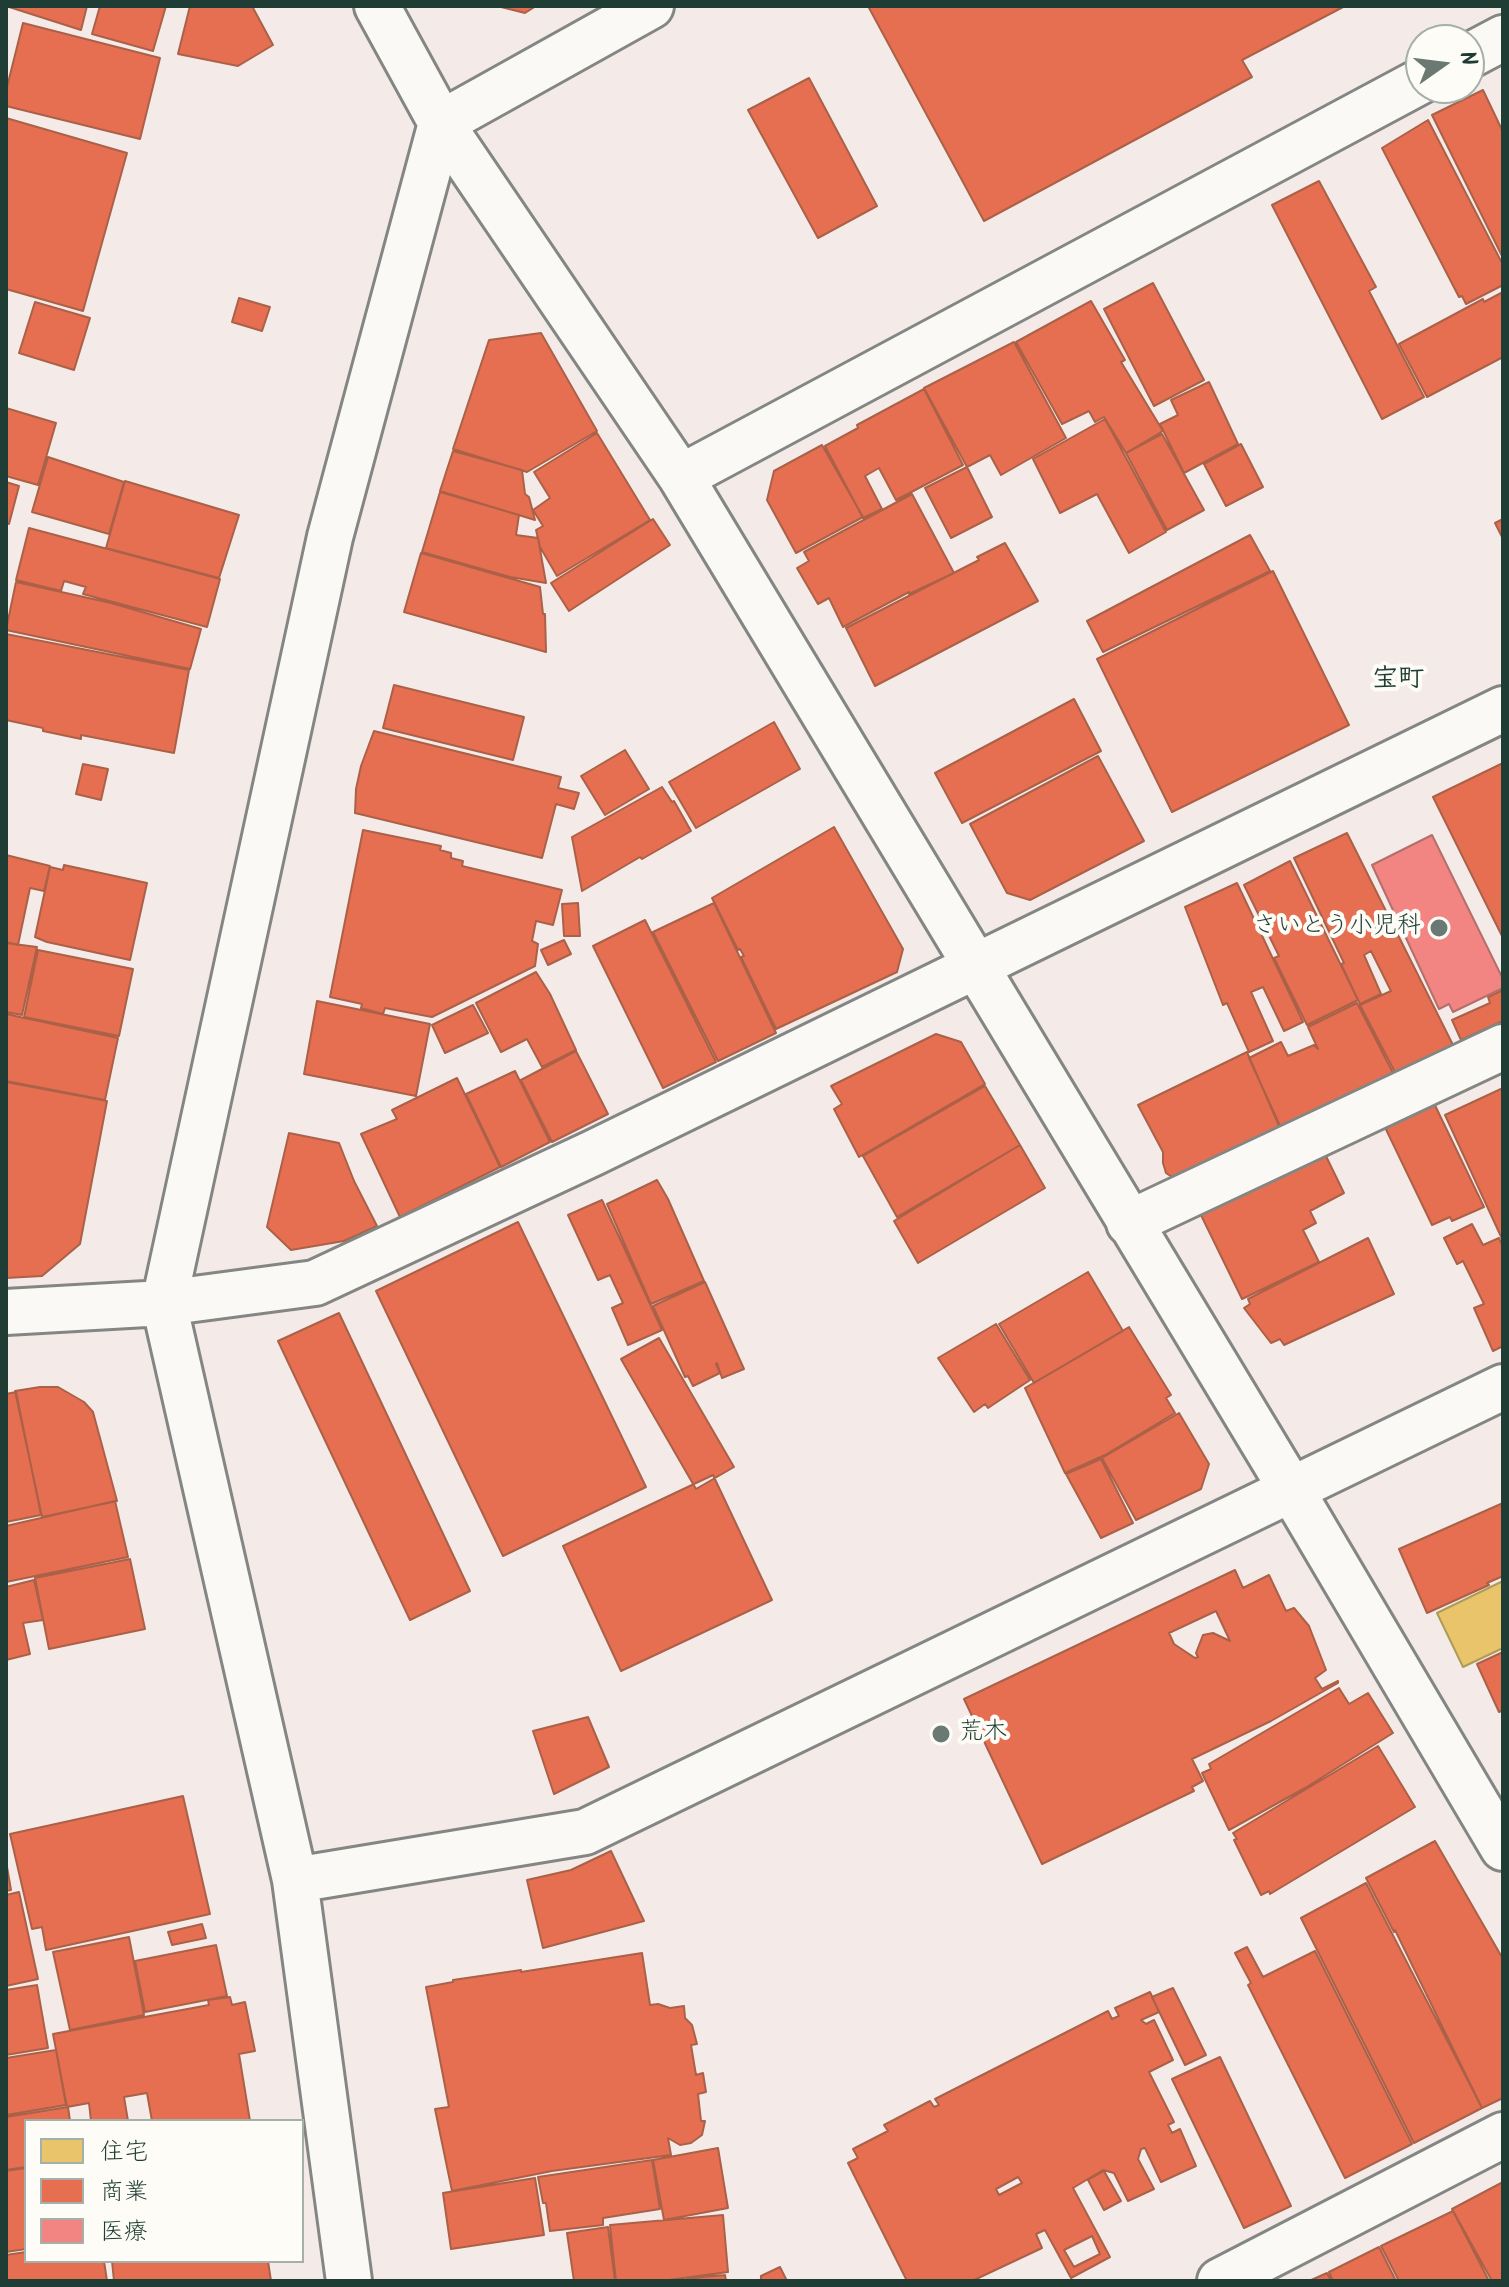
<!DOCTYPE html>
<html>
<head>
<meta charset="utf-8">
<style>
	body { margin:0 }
	#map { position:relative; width:1509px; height:2287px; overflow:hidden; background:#f4ebe8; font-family:Kalam,"Klee One",sans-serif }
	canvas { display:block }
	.frame { position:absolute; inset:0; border:8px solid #1f3d34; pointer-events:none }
	.legend { position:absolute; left:24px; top:2119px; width:280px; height:144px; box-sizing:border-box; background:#fdfcf7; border:2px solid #a4b0a9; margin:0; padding:10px 14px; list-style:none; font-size:24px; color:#1f3d34 }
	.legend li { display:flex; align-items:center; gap:16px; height:40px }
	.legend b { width:40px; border:2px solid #a4b0a9 }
	.north { position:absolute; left:1405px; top:24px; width:80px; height:80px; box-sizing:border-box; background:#fdfcf7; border:2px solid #a4b0a9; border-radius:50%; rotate:76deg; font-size:22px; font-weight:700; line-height:32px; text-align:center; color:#1f3d34 }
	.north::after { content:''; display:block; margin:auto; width:28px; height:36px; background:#6a7a73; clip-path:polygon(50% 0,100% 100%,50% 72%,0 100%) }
</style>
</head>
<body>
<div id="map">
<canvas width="1509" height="2287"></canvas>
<div class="frame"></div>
<ul class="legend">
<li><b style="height:22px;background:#e9c46a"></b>住宅</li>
<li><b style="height:22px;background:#e76f51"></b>商業</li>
<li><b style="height:22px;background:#f28482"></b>医療</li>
</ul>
<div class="north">N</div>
</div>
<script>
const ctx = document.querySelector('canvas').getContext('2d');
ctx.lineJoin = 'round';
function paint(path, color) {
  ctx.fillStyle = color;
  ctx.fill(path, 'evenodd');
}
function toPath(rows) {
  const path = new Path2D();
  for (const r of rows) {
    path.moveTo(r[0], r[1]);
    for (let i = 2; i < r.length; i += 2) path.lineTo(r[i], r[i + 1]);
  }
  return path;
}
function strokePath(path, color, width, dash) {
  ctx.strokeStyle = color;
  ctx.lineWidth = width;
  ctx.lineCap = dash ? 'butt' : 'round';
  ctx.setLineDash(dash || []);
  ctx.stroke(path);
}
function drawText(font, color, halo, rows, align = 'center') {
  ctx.font = font + ' Kalam,"Klee One",sans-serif';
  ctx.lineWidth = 8;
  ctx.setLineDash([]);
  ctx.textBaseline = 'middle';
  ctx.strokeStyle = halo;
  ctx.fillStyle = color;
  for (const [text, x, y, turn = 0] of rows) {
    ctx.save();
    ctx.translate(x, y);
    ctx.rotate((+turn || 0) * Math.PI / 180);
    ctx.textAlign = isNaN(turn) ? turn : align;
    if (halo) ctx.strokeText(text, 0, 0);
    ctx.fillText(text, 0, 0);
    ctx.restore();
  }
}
const homes = toPath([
	[1503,1581,1503,1648,1463,1667,1437,1613,1503,1581]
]);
paint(homes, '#e9c46a');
strokePath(homes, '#ac9c5a', 2);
const shops = toPath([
	[6,6,87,6,81,30,6,6],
	[100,6,166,6,153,51,92,34,100,6],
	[190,6,252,6,273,45,238,66,178,54,190,6],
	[497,6,536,6,525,13,497,6],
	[868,6,1345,6,1242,60,1252,77,984,221,868,6],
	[23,23,160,58,140,139,6,106,6,91,23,23],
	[809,78,877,206,818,238,748,110,809,78],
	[1483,90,1503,132,1503,258,1432,115,1483,90],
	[6,118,127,153,83,311,6,289,6,118],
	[1428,120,1503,265,1503,285,1466,304,1462,296,1459,297,1382,148,1428,120],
	[1319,181,1376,287,1369,291,1424,397,1382,419,1272,205,1319,181],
	[1153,283,1204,380,1154,406,1104,309,1153,283],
	[1503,292,1503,357,1427,397,1399,344,1483,299,1484,302,1503,292],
	[239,298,270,307,262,331,232,322,239,298],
	[1091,301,1125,360,1121,362,1163,431,1126,453,1104,417,1095,422,1089,411,1062,424,1016,342,1091,301],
	[35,302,90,318,74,370,19,353,35,302],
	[541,333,597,431,527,472,453,449,489,340,541,333],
	[1014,342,1066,438,1001,475,990,455,967,467,924,388,1014,342],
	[1209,382,1238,444,1184,473,1160,424,1178,415,1171,400,1209,382],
	[924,389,963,465,896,500,879,468,865,476,882,509,863,518,825,446,858,428,857,425,924,389],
	[6,408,56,423,38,485,6,476,6,408],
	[1105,419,1166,532,1129,553,1097,494,1060,513,1033,459,1105,419],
	[597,433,650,520,557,576,540,547,536,530,543,526,533,510,550,498,534,472,597,433],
	[1162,434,1204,510,1167,530,1126,453,1162,434],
	[1241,444,1263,487,1226,506,1204,464,1241,444],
	[822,445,863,517,796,553,767,500,774,471,822,445],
	[453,451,522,470,525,494,529,497,535,520,440,491,453,451],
	[48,457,124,482,109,534,32,512,48,457],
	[967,467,992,517,951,538,925,488,967,467],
	[125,481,239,515,219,578,106,548,125,481],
	[6,482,19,486,9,524,6,523,6,482],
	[440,492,519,515,516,535,538,538,546,583,510,577,422,552,440,492],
	[912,494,954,573,909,594,909,592,843,627,829,598,818,604,797,568,809,561,804,552,912,494],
	[653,519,670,545,569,611,551,583,653,519],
	[1503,519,1503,539,1495,523,1503,519],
	[29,528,220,579,207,627,83,594,86,587,64,581,61,591,16,580,29,528],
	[1250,535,1270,571,1103,652,1087,621,1250,535],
	[1005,543,1038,601,875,686,846,628,979,560,977,557,1005,543],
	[421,553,540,587,543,614,545,614,546,652,404,612,421,553],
	[1273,571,1349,725,1172,812,1097,659,1273,571],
	[16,582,111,603,201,629,190,669,6,630,16,582],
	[6,634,189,670,174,753,81,735,81,739,43,731,43,728,6,720,6,634],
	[394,685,524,717,513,760,383,728,394,685],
	[1074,699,1101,751,962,823,935,773,1074,699],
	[774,722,800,769,696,828,669,782,774,722],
	[374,731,561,777,558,788,579,793,574,809,556,804,542,858,355,813,356,789,361,766,374,731],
	[625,750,649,789,605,815,581,776,625,750],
	[1098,756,1144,841,1030,900,1007,893,970,824,1098,756],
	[1503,763,1503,938,1433,797,1503,763],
	[83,764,108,769,101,800,76,794,83,764],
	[662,787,672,802,674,801,691,831,642,859,640,857,582,891,572,837,662,787],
	[834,827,903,949,897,972,776,1029,741,957,744,956,740,949,738,950,712,898,834,827],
	[363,830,441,846,440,850,451,853,451,858,463,861,462,866,562,890,553,925,536,921,532,941,538,944,535,966,432,1017,385,1008,383,1014,361,1008,362,1004,330,997,363,830],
	[1347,833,1453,1045,1396,1074,1360,1005,1391,991,1371,951,1364,955,1381,994,1360,1004,1341,964,1344,963,1294,858,1347,833],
	[6,855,50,866,44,891,30,888,18,945,6,942,6,855],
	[1290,861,1358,1000,1307,1025,1274,958,1279,956,1244,885,1290,861],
	[64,865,147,883,130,960,47,942,35,937,50,867,63,870,64,865],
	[1237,883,1303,1022,1284,1031,1263,987,1251,992,1273,1041,1249,1052,1227,1003,1223,1005,1185,907,1237,883],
	[578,903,580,936,564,936,562,904,578,903],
	[714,903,776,1033,718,1061,653,932,714,903],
	[645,920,716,1062,663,1088,593,946,645,920],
	[564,940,571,954,548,965,541,950,564,940],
	[6,943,37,947,22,1015,6,1012,6,943],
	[38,950,133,969,119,1036,24,1017,38,950],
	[536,972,550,994,576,1050,542,1067,527,1039,501,1052,476,1003,536,972],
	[1503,990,1503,1021,1461,1040,1452,1020,1490,1003,1488,997,1503,990],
	[317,1001,430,1024,416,1096,304,1074,317,1001],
	[1357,1003,1393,1073,1281,1128,1249,1058,1281,1042,1288,1056,1314,1045,1318,1049,1308,1027,1357,1003],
	[473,1005,488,1033,445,1053,432,1025,473,1005],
	[6,1014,118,1038,105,1100,6,1081,6,1014],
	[936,1034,961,1042,985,1084,859,1157,834,1109,842,1104,831,1086,936,1034],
	[576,1051,608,1114,552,1142,521,1080,576,1051],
	[1247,1052,1280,1128,1199,1166,1192,1175,1177,1179,1172,1177,1166,1173,1163,1163,1163,1152,1138,1105,1247,1052],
	[515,1071,550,1142,501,1167,466,1094,515,1071],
	[457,1078,500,1167,400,1217,361,1134,397,1119,392,1110,457,1078],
	[6,1082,107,1101,80,1244,42,1276,6,1278,6,1082],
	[985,1086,1020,1145,897,1217,863,1156,985,1086],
	[1503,1088,1503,1241,1445,1115,1503,1088],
	[1431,1097,1484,1207,1452,1221,1450,1217,1432,1225,1381,1119,1431,1097],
	[289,1133,339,1143,354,1181,377,1226,344,1241,291,1250,267,1227,289,1133],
	[1020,1145,1045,1188,918,1263,894,1221,1020,1145],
	[1323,1150,1344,1193,1310,1211,1316,1223,1303,1230,1319,1262,1242,1299,1198,1209,1323,1150],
	[657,1180,668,1199,704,1281,651,1304,607,1204,657,1180],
	[602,1200,662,1330,628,1345,612,1308,623,1303,610,1275,598,1280,568,1215,602,1200],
	[518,1222,646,1487,503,1556,376,1291,518,1222],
	[1472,1224,1483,1245,1499,1238,1503,1247,1503,1346,1493,1351,1474,1308,1484,1304,1463,1261,1457,1264,1444,1238,1472,1224],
	[1368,1238,1394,1294,1284,1345,1280,1339,1271,1343,1244,1308,1250,1304,1248,1299,1368,1238],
	[1088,1272,1123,1331,1034,1383,999,1324,1088,1272],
	[705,1282,744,1369,722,1378,717,1363,716,1364,720,1373,693,1386,688,1376,685,1377,653,1306,705,1282],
	[339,1313,470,1591,410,1620,278,1341,339,1313],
	[996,1324,1030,1380,988,1408,985,1404,974,1412,938,1358,996,1324],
	[1129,1327,1171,1395,1166,1398,1175,1413,1105,1455,1065,1473,1025,1388,1129,1327],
	[659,1338,734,1467,696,1489,621,1359,659,1338],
	[40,1387,58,1387,84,1402,93,1412,117,1501,42,1517,15,1391,40,1387],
	[16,1392,41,1515,6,1522,6,1394,16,1392],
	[1179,1413,1209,1464,1201,1489,1136,1520,1102,1458,1179,1413],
	[1101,1459,1133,1523,1101,1538,1066,1474,1101,1459],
	[713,1475,772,1600,621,1671,563,1546,713,1475],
	[115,1501,128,1557,6,1582,6,1526,115,1501],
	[1503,1503,1503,1576,1487,1583,1489,1585,1427,1613,1399,1549,1503,1503],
	[130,1559,145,1629,49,1649,35,1578,130,1559],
	[1235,1570,1243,1588,1269,1575,1286,1611,1294,1608,1309,1626,1326,1670,1315,1678,1322,1689,1338,1681,1338,1683,1271,1721,1192,1759,1203,1781,1192,1787,1194,1791,1042,1864,964,1699,1235,1570],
	[1216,1611,1230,1641,1213,1633,1203,1635,1196,1653,1198,1657,1195,1658,1174,1644,1169,1633,1216,1611],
	[34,1580,43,1620,23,1623,30,1654,6,1660,6,1587,34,1580],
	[1503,1652,1503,1710,1499,1712,1477,1664,1503,1652],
	[1339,1688,1349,1704,1368,1693,1393,1733,1305,1788,1229,1830,1202,1773,1211,1769,1209,1764,1339,1688],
	[588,1717,609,1767,554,1794,533,1731,588,1717],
	[1378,1746,1415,1807,1270,1894,1269,1891,1261,1895,1234,1840,1237,1839,1233,1833,1378,1746],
	[183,1796,210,1914,46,1950,42,1927,32,1929,10,1834,183,1796],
	[1435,1841,1503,1959,1503,2098,1482,2108,1395,1930,1394,1932,1366,1878,1435,1841],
	[611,1851,644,1921,543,1948,527,1880,571,1870,611,1851],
	[6,1861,11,1890,6,1891,6,1861],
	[1366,1883,1482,2108,1414,2143,1301,1918,1366,1883],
	[19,1892,38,1979,6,1986,6,1895,19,1892],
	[202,1924,206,1938,172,1945,168,1932,202,1924],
	[129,1937,144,2015,70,2030,53,1952,129,1937],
	[216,1945,227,1996,145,2012,135,1961,216,1945],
	[1247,1947,1263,1977,1315,1951,1412,2144,1345,2178,1248,1985,1251,1983,1235,1953,1247,1947],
	[642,1953,650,2005,658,2004,670,2008,684,2006,685,2018,692,2025,697,2044,691,2045,696,2075,703,2073,706,2092,698,2094,701,2121,705,2121,702,2135,691,2143,680,2145,668,2138,671,2155,552,2171,452,2191,435,2109,449,2107,426,1987,453,1982,453,1980,521,1970,521,1972,642,1953],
	[37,1985,48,2048,6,2055,6,1990,37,1985],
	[1173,1988,1206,2055,1185,2065,1152,1997,1173,1988],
	[1150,1992,1159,2012,1141,2020,1146,2024,1154,2020,1173,2060,1149,2072,1174,2122,1168,2125,1172,2133,1180,2129,1196,2166,1161,2182,1145,2148,1141,2149,1138,2159,1154,2189,1128,2201,1114,2173,1103,2170,1073,2188,1110,2257,1071,2278,1045,2230,1036,2234,1042,2248,972,2281,907,2281,848,2163,858,2158,853,2149,888,2131,884,2125,930,2101,934,2107,939,2105,935,2099,1108,2011,1112,2019,1119,2016,1115,2008,1150,1992],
	[1018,2177,1022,2183,999,2195,996,2189,1018,2177],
	[1092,2236,1100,2254,1074,2267,1064,2250,1092,2236],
	[230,1997,232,2005,245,2002,255,2051,239,2054,250,2121,152,2121,147,2093,124,2097,128,2121,91,2121,89,2103,67,2107,53,2034,209,2005,208,2000,230,1997],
	[56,2050,66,2105,6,2115,6,2058,56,2050],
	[1220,2057,1291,2206,1244,2228,1172,2079,1220,2057],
	[68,2107,70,2121,26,2121,26,2167,6,2170,6,2117,68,2107],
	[718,2148,728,2208,664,2220,653,2160,718,2148],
	[652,2160,660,2209,603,2218,603,2225,550,2231,546,2203,543,2203,538,2177,652,2160],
	[26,2168,26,2249,6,2252,6,2171,26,2168],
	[1104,2171,1121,2201,1104,2210,1088,2180,1104,2171],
	[535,2178,544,2235,451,2249,443,2193,535,2178],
	[1503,2182,1503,2281,1492,2281,1452,2209,1503,2182],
	[1453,2211,1489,2281,1399,2281,1381,2246,1453,2211],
	[723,2215,728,2272,661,2281,616,2281,610,2225,723,2215],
	[608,2227,615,2281,574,2281,567,2233,608,2227],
	[1379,2247,1396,2281,1333,2281,1329,2272,1379,2247],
	[26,2252,26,2261,104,2261,107,2281,6,2281,6,2255,26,2252],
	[112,2261,268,2261,271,2281,114,2281,112,2261],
	[780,2267,787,2281,758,2281,761,2279,761,2276,780,2267],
	[1327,2273,1331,2281,1309,2281,1327,2273],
	[725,2275,726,2281,679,2281,702,2277,725,2275]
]);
paint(shops, '#e76f51');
strokePath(shops, '#ab6048', 2);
const health = toPath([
	[1432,835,1503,979,1503,988,1453,1012,1449,1004,1439,1009,1372,865,1432,835]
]);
paint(health, '#f28482');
strokePath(health, '#b36f6b', 2);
const minor = toPath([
	[377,6,441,123,681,477,1291,1489,1503,1848],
	[1469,56,1503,38],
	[681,477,1421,81],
	[1129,1223,1503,1047],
	[6,1312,164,1303,315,1283,593,1153,1503,709],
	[295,1880,585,1832,1503,1387],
	[349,2281,295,1880,164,1303,330,537,441,123,651,6],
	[1220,2281,1503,2135]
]);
strokePath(minor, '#848683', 50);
strokePath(minor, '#faf9f6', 44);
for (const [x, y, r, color] of [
	[1439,928,10,"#6a7a73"],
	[941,1734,10,"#6a7a73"]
]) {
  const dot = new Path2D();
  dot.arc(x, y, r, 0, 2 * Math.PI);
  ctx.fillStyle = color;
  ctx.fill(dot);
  strokePath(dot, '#fdfcf7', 3);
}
drawText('24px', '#1f3d34', '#fdfcf7', [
	["さいとう小児科",1421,928],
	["荒木",959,1734,"left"]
], 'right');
drawText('bold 26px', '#1f3d34', '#fdfcf7', [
	["宝町",1398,682]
]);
</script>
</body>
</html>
